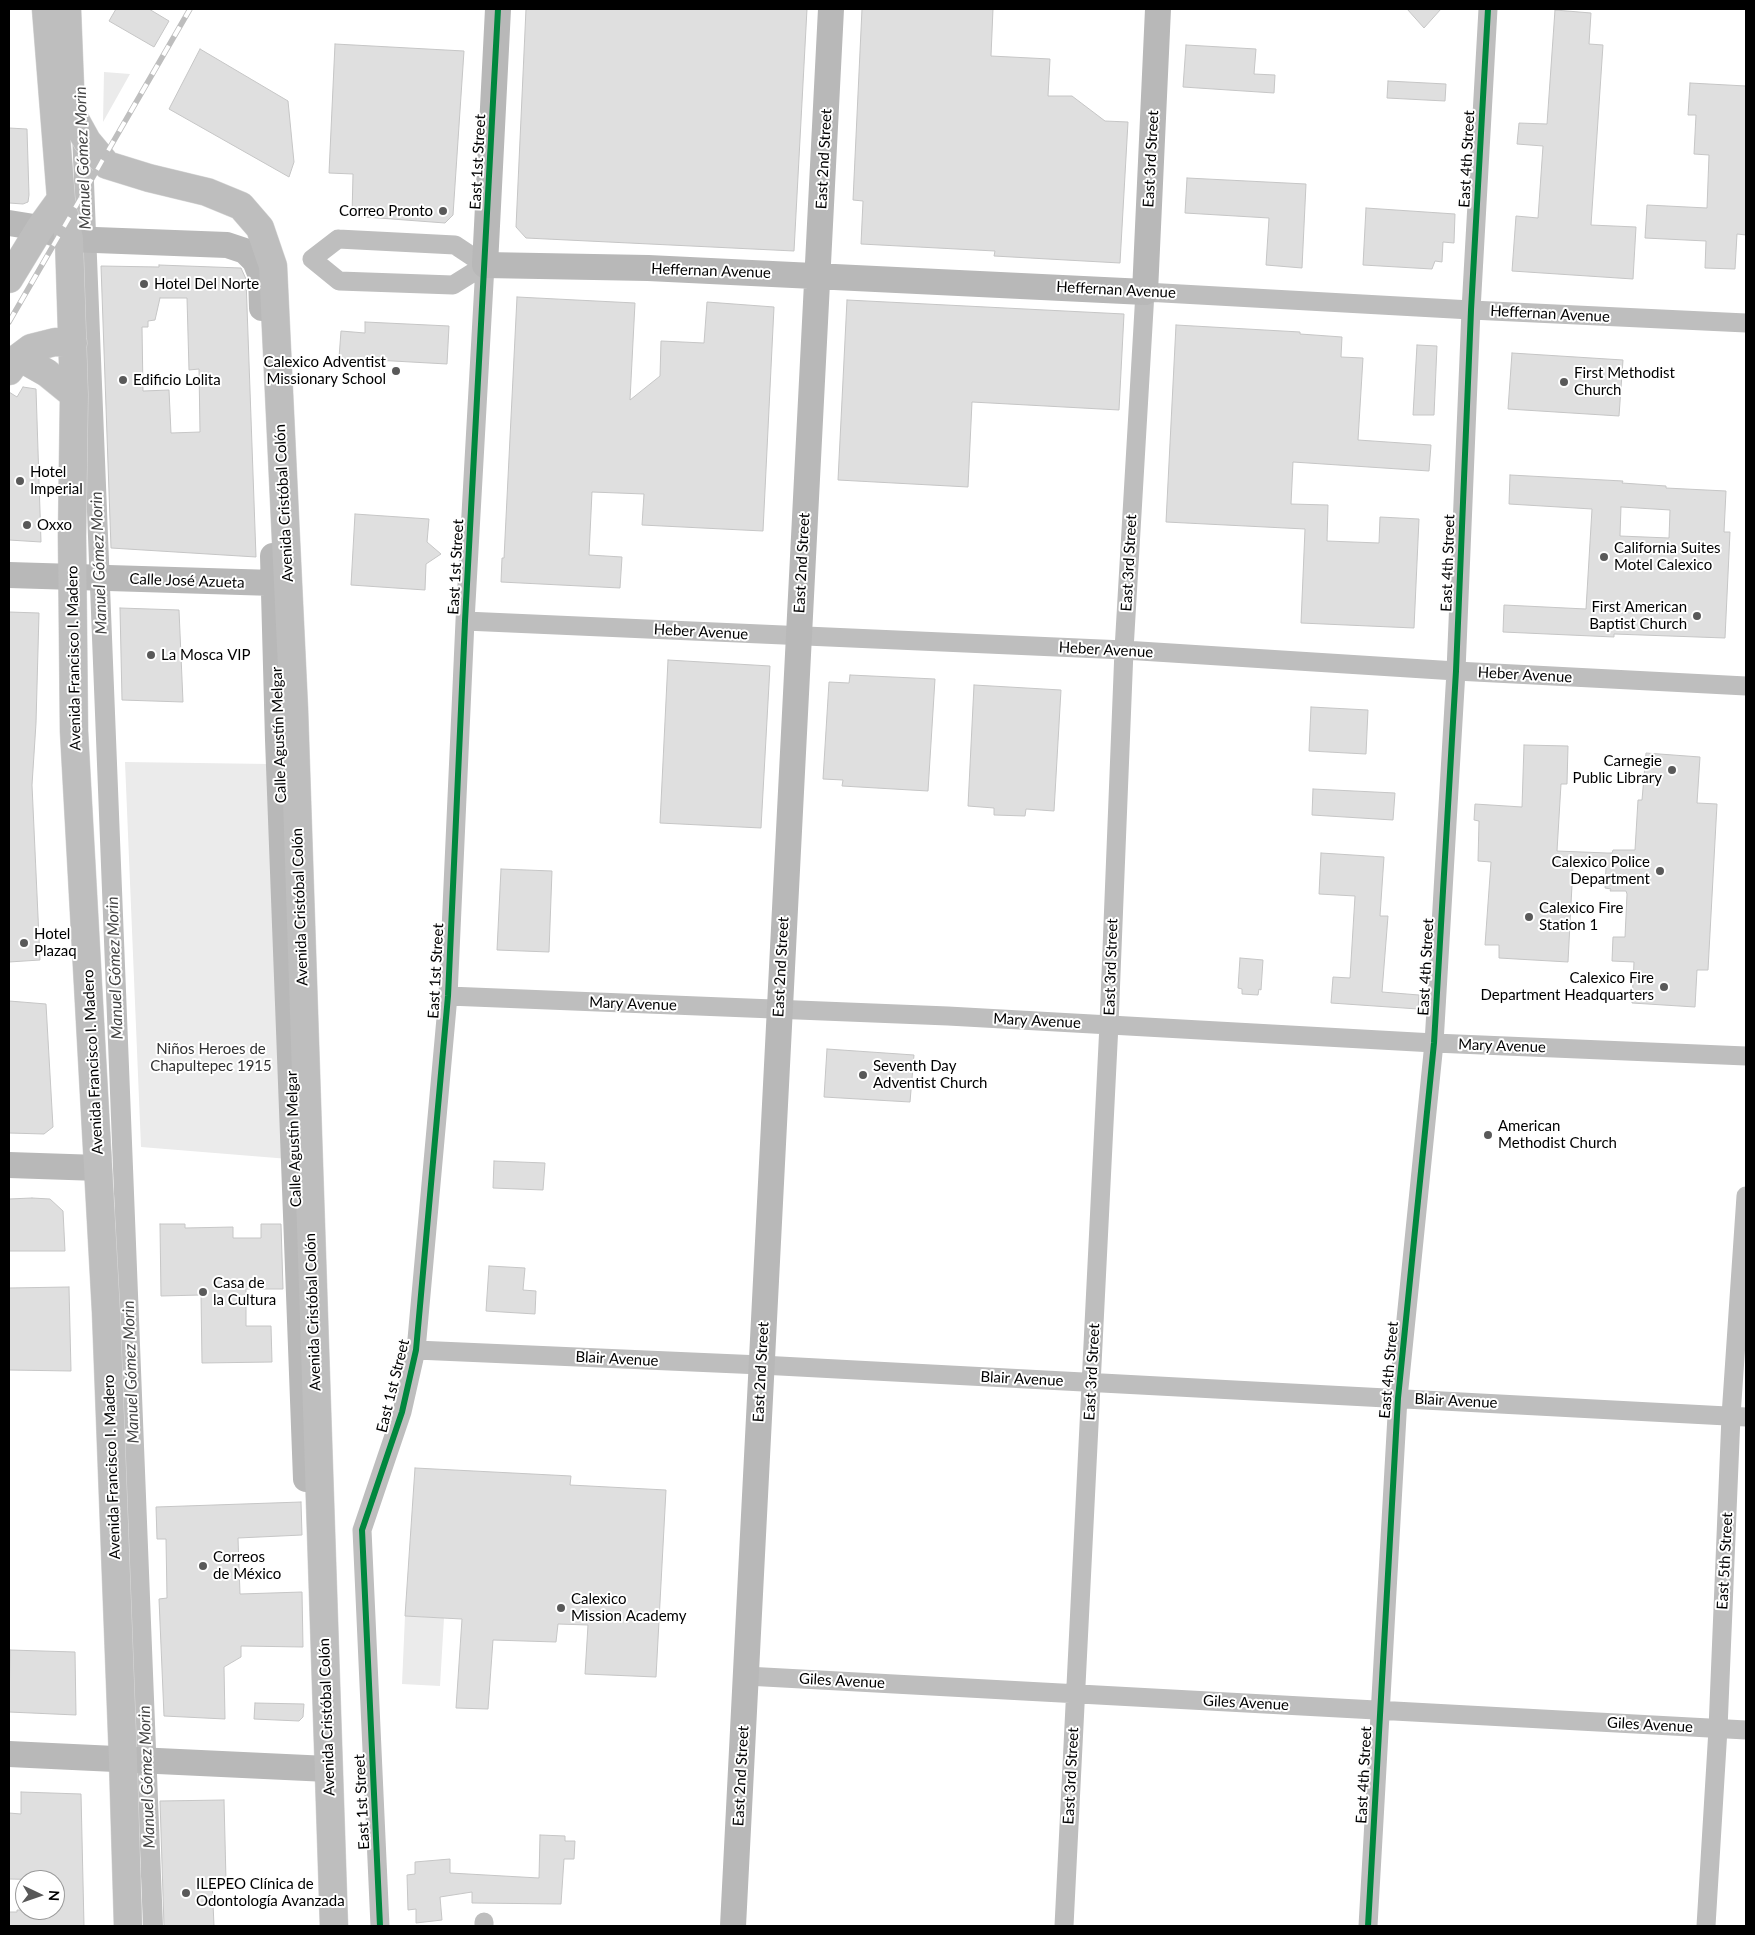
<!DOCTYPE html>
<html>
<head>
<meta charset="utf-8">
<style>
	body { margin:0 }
	#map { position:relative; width:1755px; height:1935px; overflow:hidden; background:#fff; font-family:Lato,sans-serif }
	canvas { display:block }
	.frame { position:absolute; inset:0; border:10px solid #000; pointer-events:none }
	.north { position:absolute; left:15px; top:1870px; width:50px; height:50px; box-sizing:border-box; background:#fff; border:1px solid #999; border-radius:50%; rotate:93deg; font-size:14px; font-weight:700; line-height:20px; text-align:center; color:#000 }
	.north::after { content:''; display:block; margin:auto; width:18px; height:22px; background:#595959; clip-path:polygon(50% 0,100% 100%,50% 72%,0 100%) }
</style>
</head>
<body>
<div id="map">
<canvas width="1755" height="1935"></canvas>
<div class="frame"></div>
<div class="north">N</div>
</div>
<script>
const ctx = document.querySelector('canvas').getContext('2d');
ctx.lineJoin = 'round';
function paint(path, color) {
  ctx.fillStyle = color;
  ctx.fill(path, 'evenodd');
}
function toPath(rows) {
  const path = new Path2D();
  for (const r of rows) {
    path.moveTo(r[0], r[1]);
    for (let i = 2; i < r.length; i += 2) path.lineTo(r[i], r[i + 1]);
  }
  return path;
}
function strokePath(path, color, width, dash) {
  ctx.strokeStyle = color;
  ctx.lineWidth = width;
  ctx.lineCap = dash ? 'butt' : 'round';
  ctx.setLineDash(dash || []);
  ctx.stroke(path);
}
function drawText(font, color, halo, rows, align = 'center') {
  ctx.font = font + ' Lato,sans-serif';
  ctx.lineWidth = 4;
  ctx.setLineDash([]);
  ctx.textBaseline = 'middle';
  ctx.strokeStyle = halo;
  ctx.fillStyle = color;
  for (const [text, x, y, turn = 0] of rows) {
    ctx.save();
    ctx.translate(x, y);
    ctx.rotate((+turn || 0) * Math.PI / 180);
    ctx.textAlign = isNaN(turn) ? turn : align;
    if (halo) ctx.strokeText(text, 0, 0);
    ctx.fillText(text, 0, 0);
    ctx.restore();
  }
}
paint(toPath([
	[104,72,130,74,103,122],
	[125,762,270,764,289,1159,141,1147],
	[405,1616,444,1618,440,1686,402,1684]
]), '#ebebeb');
strokePath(toPath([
	[82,132,153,1926]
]), '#bebebe', 20);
const building = toPath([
	[116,9,149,9,169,21,154,47,109,21,116,9],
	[526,9,807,9,794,251,526,238,516,227,526,9],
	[862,9,993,9,991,56,1050,59,1048,96,1072,96,1105,121,1128,122,1120,263,994,256,995,251,861,244,863,201,853,200,862,9],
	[1407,9,1441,9,1424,28,1407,9],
	[1555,10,1591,13,1589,44,1603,45,1591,225,1636,227,1633,279,1512,271,1516,216,1538,218,1543,146,1517,144,1519,123,1547,124,1555,10],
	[335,44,464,51,453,215,445,223,352,216,353,174,329,173,335,44],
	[1186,45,1256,49,1254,74,1275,75,1274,93,1183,87,1186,45],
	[200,49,288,101,294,162,289,177,169,109,200,49],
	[1388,81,1446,84,1445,101,1387,98,1388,81],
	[1690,83,1746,86,1746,235,1737,234,1735,269,1705,268,1706,241,1645,238,1647,205,1707,208,1709,155,1694,154,1696,115,1688,115,1690,83],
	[9,128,27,129,29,195,28,202,23,204,9,203,9,128],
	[1187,178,1306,184,1302,268,1266,265,1269,218,1185,213,1187,178],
	[1366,208,1455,214,1454,243,1443,242,1442,262,1435,261,1432,269,1363,265,1366,208],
	[159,265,241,268,246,279,256,557,111,548,101,266,159,267,159,265],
	[160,298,187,298,189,370,199,369,200,432,171,433,169,390,143,391,142,327,148,327,148,321,155,320,160,298],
	[517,297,635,303,630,400,660,376,661,341,704,343,707,302,774,307,763,531,642,525,644,494,592,492,589,555,622,557,620,588,501,582,502,558,504,558,517,297],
	[847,300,1124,314,1119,410,972,402,968,487,838,480,847,300],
	[365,322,449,326,447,364,339,358,341,331,365,333,365,322],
	[1176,325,1300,332,1300,334,1342,337,1341,357,1363,358,1358,440,1431,445,1429,471,1293,462,1291,504,1328,505,1327,541,1379,543,1380,517,1419,519,1414,628,1301,623,1305,529,1166,522,1176,325],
	[1417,345,1437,346,1434,415,1413,415,1417,345],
	[1512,353,1623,360,1619,416,1508,409,1512,353],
	[23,387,36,389,41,542,9,540,9,392,17,397,23,387],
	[1510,475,1623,481,1622,483,1666,486,1666,488,1726,491,1724,532,1730,532,1725,638,1614,634,1614,637,1503,632,1504,605,1586,609,1592,509,1509,504,1510,475],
	[1621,507,1670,510,1669,538,1620,536,1621,507],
	[355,514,429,519,427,542,441,554,426,564,425,590,351,585,355,514],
	[120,608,179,610,183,702,122,700,120,608],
	[9,612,39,613,36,723,32,785,40,960,9,962,9,612],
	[668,660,770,666,761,828,660,823,668,660],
	[850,675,935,679,928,791,842,786,843,780,823,779,829,682,849,683,850,675],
	[974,685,1061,690,1054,811,1026,809,1025,816,994,815,994,808,968,806,974,685],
	[1311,707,1368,710,1366,754,1309,751,1311,707],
	[1524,745,1568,746,1567,784,1561,784,1557,851,1607,853,1612,853,1613,850,1635,850,1638,800,1642,800,1646,753,1700,757,1697,803,1717,804,1708,970,1697,970,1695,1007,1632,1003,1634,962,1612,961,1613,937,1625,937,1627,894,1626,891,1610,891,1611,889,1605,888,1606,867,1573,866,1568,962,1499,958,1499,945,1485,945,1491,862,1478,861,1479,821,1474,820,1475,804,1522,807,1524,745],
	[1313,789,1395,793,1393,820,1312,815,1313,789],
	[1321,853,1384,857,1380,916,1388,916,1382,992,1419,995,1418,1009,1331,1003,1333,977,1350,978,1355,896,1319,894,1321,853],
	[501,869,552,871,549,952,497,950,501,869],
	[1240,958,1263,960,1261,990,1259,989,1258,995,1242,994,1242,989,1238,988,1240,958],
	[9,1001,46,1004,53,1127,44,1134,9,1133,9,1001],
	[827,1049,914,1055,910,1102,824,1097,827,1049],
	[494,1161,545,1163,543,1190,493,1188,494,1161],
	[32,1198,50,1199,63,1211,65,1251,9,1251,9,1199,32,1198],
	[160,1224,185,1224,185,1228,233,1227,233,1238,261,1238,261,1224,281,1224,283,1289,246,1289,246,1326,271,1326,272,1362,202,1363,201,1295,161,1296,160,1224],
	[489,1266,525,1268,523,1290,536,1291,535,1314,486,1311,489,1266],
	[69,1287,71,1371,9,1370,9,1288,69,1287],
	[415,1468,571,1476,570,1485,666,1490,656,1677,585,1674,588,1625,558,1624,556,1642,493,1640,488,1709,456,1708,462,1619,405,1616,415,1468],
	[301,1502,302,1535,238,1538,240,1594,302,1592,303,1647,241,1646,241,1657,224,1667,225,1719,164,1716,159,1599,167,1598,166,1539,157,1539,156,1507,301,1502],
	[10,1650,75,1652,76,1715,9,1712,10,1650],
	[255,1703,304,1704,303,1717,299,1721,254,1719,255,1703],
	[21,1792,81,1794,84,1926,9,1926,9,1912,17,1912,17,1910,55,1910,55,1880,9,1879,9,1813,21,1814,21,1792],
	[224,1800,226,1880,212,1880,214,1926,164,1926,160,1801,224,1800],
	[540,1835,565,1836,565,1841,575,1841,574,1859,564,1859,561,1904,472,1903,472,1892,440,1897,442,1920,416,1923,416,1909,408,1910,407,1875,415,1874,415,1862,450,1859,450,1873,539,1878,540,1835]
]);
paint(building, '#dfdfdf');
strokePath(building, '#c6c6c6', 1);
const primary = toPath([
	[46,9,61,199,69,239,74,395,72,536,74,731,106,1312,123,1760,128,1926],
	[67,9,71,112,87,141,107,165,149,178,207,192,241,206,260,228,273,266,294,709,334,1926],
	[9,279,40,228,61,199],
	[19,357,47,373,74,395],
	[9,371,19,357,31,348,55,342,73,343]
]);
strokePath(primary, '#dbdbdb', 29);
strokePath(toPath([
	[338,239,455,245,485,265,453,285,339,281,312,259,338,239],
	[465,621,1124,650,1456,671,1746,686],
	[448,996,948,1016,1434,1043,1746,1056],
	[416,1350,761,1365,1746,1417],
	[746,1676,1746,1730],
	[380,1926,362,1530,402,1412,416,1350,448,996,465,621,485,265],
	[484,1926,484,1922],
	[1064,1926,1109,1024,1124,650,1145,292,1471,310,1746,323],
	[1368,1926,1398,1398,1434,1043,1456,671,1471,310,1488,9],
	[1706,1926,1718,1729,1731,1416,1746,1196]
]), '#bebebe', 19);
strokePath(toPath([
	[498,9,485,265,648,268,1145,292,1158,9],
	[9,223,40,228,69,239,227,245,245,251,255,261,261,276,262,308],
	[273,556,278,740,306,1479],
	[9,575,274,583],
	[9,1165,99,1168],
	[9,1754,328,1769],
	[733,1926,831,9]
]), '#b8b8b8', 26);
strokePath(primary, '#bebebe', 28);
const rail = toPath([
	[9,322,190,9]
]);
strokePath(rail, '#bebebe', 5.5);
strokePath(rail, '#fff', 4, [11]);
strokePath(toPath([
	[380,1926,362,1530,402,1412,416,1350,448,996,465,621,498,9],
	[1368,1926,1398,1398,1434,1043,1456,671,1471,310,1488,9]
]), '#00873e', 6);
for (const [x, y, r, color] of [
	[443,211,5,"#595959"],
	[144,284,5,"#595959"],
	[396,371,5,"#595959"],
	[123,380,5,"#595959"],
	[1564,382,5,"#595959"],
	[20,481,5,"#595959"],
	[27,525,5,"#595959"],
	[1604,557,5,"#595959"],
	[1697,616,5,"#595959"],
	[151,655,5,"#595959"],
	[1672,770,5,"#595959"],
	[1660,871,5,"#595959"],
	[1529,917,5,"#595959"],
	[24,943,5,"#595959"],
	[1664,987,5,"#595959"],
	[863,1075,5,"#595959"],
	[1488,1135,5,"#595959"],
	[203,1292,5,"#595959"],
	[203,1566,5,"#595959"],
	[561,1608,5,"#595959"],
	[186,1893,5,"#595959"]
]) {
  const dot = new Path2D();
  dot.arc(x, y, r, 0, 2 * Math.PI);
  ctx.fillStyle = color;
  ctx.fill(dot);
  strokePath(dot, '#fff', 2);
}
drawText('15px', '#000', '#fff', [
	["East 2nd Street",824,159,-87],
	["East 3rd Street",1151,159,-87],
	["East 4th Street",1467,159,-87],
	["East 1st Street",478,162,-87],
	["Heffernan Avenue",711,271,2],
	["Heffernan Avenue",1116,290,3],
	["Heffernan Avenue",1550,314,3],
	["Avenida Cristóbal Colón",284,503,-93],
	["East 2nd Street",802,563,-87],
	["East 3rd Street",1129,563,-87],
	["East 4th Street",1448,563,-88],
	["East 1st Street",456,567,-87],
	["Calle José Azueta",187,581,2],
	["Heber Avenue",701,632,3],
	["Heber Avenue",1106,650,3],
	["Avenida Francisco I. Madero",74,658,-91],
	["Heber Avenue",1525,675,3],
	["Calle Agustín Melgar",279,735,-92],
	["Avenida Cristóbal Colón",300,907,-92],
	["East 2nd Street",781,967,-87],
	["East 3rd Street",1111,967,-88],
	["East 4th Street",1426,967,-87],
	["East 1st Street",436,971,-87],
	["Mary Avenue",633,1004,2],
	["Mary Avenue",1037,1021,3],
	["Mary Avenue",1502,1046,2],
	["Avenida Francisco I. Madero",93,1062,-93],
	["Calle Agustín Melgar",294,1139,-92],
	["Avenida Cristóbal Colón",313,1312,-92],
	["Blair Avenue",617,1359,3],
	["East 4th Street",1389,1370,-85],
	["East 2nd Street",761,1372,-87],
	["East 3rd Street",1092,1372,-87],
	["Blair Avenue",1022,1379,3],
	["East 1st Street",393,1386,-76],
	["Blair Avenue",1456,1401,3],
	["Avenida Francisco I. Madero",112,1467,-92],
	["East 5th Street",1725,1561,-87],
	["Giles Avenue",842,1681,3],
	["Giles Avenue",1246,1703,3],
	["Avenida Cristóbal Colón",327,1717,-92],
	["Giles Avenue",1650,1725,3],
	["East 4th Street",1364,1775,-87],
	["East 2nd Street",741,1776,-87],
	["East 3rd Street",1071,1776,-87],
	["East 1st Street",362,1802,-93]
]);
drawText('15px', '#000', '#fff', [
	["Correo Pronto",433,211,"right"],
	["Hotel Del Norte",154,284],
	["Calexico Adventist",386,362,"right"],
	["Missionary School",386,379,"right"],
	["First Methodist",1574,373],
	["Church",1574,390],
	["Edificio Lolita",133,380],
	["Hotel",30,472],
	["Imperial",30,489],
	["Oxxo",37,525],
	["California Suites",1614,548],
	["Motel Calexico",1614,565],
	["First American",1687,607,"right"],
	["Baptist Church",1687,624,"right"],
	["La Mosca VIP",161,655],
	["Carnegie",1662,761,"right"],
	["Public Library",1662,778,"right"],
	["Calexico Police",1650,862,"right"],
	["Department",1650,879,"right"],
	["Calexico Fire",1539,908],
	["Station 1",1539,925],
	["Hotel",34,934],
	["Plazaq",34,951],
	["Calexico Fire",1654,978,"right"],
	["Department Headquarters",1654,995,"right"],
	["Seventh Day",873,1066],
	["Adventist Church",873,1083],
	["American",1498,1126],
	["Methodist Church",1498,1143],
	["Casa de",213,1283],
	["la Cultura",213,1300],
	["Correos",213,1557],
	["de México",213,1574],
	["Calexico",571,1599],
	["Mission Academy",571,1616],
	["ILEPEO Clínica de",196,1884],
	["Odontología Avanzada",196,1901]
], 'left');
drawText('15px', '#323232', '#fff', [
	["Niños Heroes de",211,1049],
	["Chapultepec 1915",211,1066]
]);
drawText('italic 16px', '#434343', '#fff', [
	["Manuel Gómez Morin",83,158,-92],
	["Manuel Gómez Morin",99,563,-92],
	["Manuel Gómez Morin",115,968,-92],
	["Manuel Gómez Morin",131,1372,-92],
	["Manuel Gómez Morin",147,1777,-92]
]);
</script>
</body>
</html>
